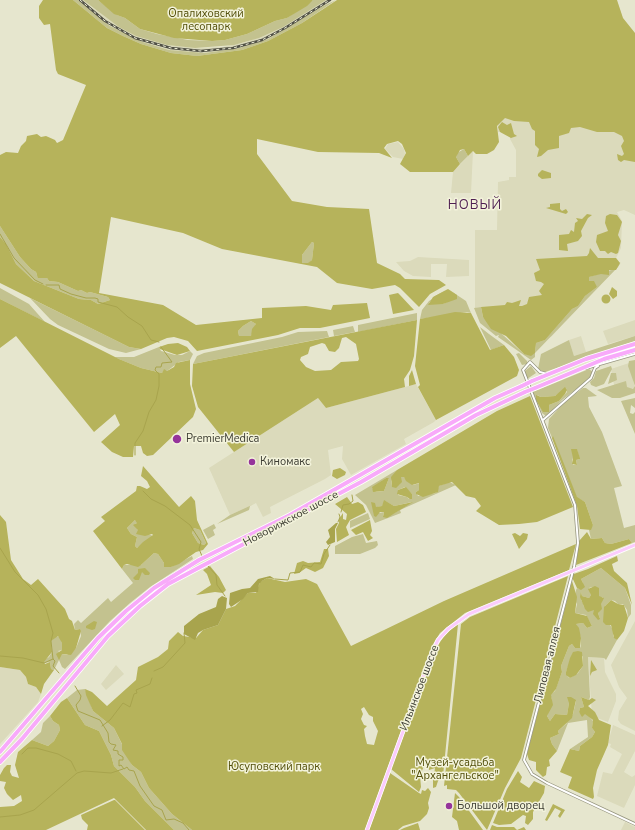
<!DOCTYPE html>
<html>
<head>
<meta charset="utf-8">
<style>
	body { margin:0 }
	canvas { display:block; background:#e6e6ce }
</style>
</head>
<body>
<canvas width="635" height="830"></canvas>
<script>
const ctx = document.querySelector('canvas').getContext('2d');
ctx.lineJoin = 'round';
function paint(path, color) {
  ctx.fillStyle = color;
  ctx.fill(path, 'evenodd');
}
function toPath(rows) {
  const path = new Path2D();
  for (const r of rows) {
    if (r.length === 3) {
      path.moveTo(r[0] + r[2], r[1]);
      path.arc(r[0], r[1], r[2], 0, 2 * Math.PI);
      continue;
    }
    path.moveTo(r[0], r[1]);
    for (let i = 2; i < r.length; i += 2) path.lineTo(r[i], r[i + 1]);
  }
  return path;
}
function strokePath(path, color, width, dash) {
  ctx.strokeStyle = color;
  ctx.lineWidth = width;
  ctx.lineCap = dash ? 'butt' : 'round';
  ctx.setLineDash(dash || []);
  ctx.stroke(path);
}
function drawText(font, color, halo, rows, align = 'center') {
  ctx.font = font + ' "Nunito Sans",sans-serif';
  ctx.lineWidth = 3;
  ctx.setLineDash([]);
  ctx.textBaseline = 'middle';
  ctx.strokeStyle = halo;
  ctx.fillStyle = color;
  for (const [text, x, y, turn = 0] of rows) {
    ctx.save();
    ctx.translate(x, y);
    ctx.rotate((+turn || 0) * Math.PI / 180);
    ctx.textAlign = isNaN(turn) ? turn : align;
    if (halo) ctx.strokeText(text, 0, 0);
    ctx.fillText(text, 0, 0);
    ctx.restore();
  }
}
paint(toPath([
	[78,0,83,0,90,6,136,36,167,45,195,48,223,47,246,42,274,31,326,0,333,0,268,39,239,48,205,53,169,50,135,39,101,20],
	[635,102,635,215,624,210,617,212,622,221,621,248,616,258,620,263,552,336,524,354,481,307,475,308,475,230,497,230,498,182,509,180,509,177,516,177,516,150,510,139,510,132,498,132,497,113],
	[398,142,404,149,405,154,403,159,393,157,385,149,388,144],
	[473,151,471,193,451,193,453,172],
	[418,257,469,260,469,276,446,277,447,264,431,264,431,277,413,276,404,271,396,262,410,261],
	[635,320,635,336,608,344,603,331],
	[581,336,586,352,574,356,569,340],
	[629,363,635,388,628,390,614,385,611,369],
	[416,384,436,420,434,422,404,439,406,444,351,475,342,459,343,446,328,450,331,475,325,479,270,507,271,513,263,517,256,503,230,515,209,468,318,398,326,408],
	[635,621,635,731,621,724,618,720,619,711,627,698,619,687,611,665],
	[588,657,604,658,605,672,616,694,616,701,608,722,592,716],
	[116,665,124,674,106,690,101,684],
	[0,667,20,670,26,677,28,684,36,687,41,694,38,702,0,744],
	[613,725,635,735,635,751,624,772,632,777,635,775,635,785,624,808,597,796,603,772,612,774,622,754,610,747,611,744,608,743],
	[625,822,635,827,635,830,621,830]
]), '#dbdabb');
paint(toPath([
	[73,0,78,0,110,26,143,42,169,50,205,53,239,48,268,39,323,6,336,0,302,23,268,41,242,50,197,56,171,53,141,44,123,36,107,28],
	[83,0,98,0,117,15,125,18,140,29,157,34,188,40,212,41,225,40,247,34,275,21,287,18,313,0,326,0,283,27,259,38,234,45,195,48,167,45,136,36,119,27],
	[464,149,468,156,460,164,456,157,457,153],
	[0,226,20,257,31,269,36,272,37,275,47,278,49,281,58,282,78,291,81,290,87,293,90,292,108,297,110,300,98,304,91,300,79,299,34,281,16,264,6,244,0,237],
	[312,242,314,243,312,260,308,264,302,263,302,255],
	[621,262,618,267,535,353,535,357,531,360,498,337,499,335,496,336,485,327,480,323,474,308,481,307,483,317,524,354,535,353,536,343,545,340,572,309,578,306,585,296,597,287,589,281,589,277,615,269],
	[0,288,29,304,45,322,0,299],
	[448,289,466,301,471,313,467,312,420,319,422,310,429,301],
	[448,289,457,296,453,299,443,304,429,303,435,296],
	[30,298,129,347,141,349,126,353,109,349,58,325,50,319],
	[417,313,417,320,358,332,358,325],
	[251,321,256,324,251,336,239,336,238,331,243,326],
	[353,326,355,332,334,336,333,330],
	[480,327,489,334,504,345,491,350],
	[327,331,329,337,193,364,197,356,204,353,282,337,298,332],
	[635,336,635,341,545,372,538,369,541,354,569,340,574,356],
	[159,347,161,351,175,355,182,355,190,351,189,350,193,354,190,360,179,362,167,371,164,370,162,373,141,368,114,357,134,357],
	[519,353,527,361,527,364,522,365,516,354],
	[635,360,635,393,620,398,612,398,597,390,626,381,627,387,633,389,635,386,628,366,629,361],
	[531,366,536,373,527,379,525,371],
	[611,366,612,369,604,384,596,387,591,385,590,382,594,378,596,371],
	[589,369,593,372,592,377,562,400,549,414,546,416,542,413,533,392],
	[566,388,567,392,559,401,549,405,549,411,537,395,541,397,555,396],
	[611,373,616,373,617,380,608,384],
	[583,388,586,388,597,396,588,397,589,407,602,432,622,486,614,488,624,528,635,525,635,542,632,543,629,539,611,544,605,543,602,538,591,539,589,530,593,525,585,502,577,498,548,428,549,419,564,403],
	[577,450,580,459,576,460,577,465,573,465,572,460],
	[635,398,635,408,631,405,630,413,633,414,635,412,635,434,621,401],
	[397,470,391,481,392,486,400,484,401,476,404,477,413,485,420,483,419,490,416,492,418,496,436,493,439,486,449,482,456,485,400,510,401,513,375,523,366,505,355,495],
	[386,478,389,478,384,491,376,492,372,488],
	[405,487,412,494,409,499,407,497,398,495,398,490],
	[385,501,394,506,412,502,393,514,383,516,384,512,379,513,373,508,382,506],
	[256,503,250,506,249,510,217,524,230,515],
	[368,513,370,519,350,528,350,521],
	[135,520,137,521,137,523,135,524,138,530,153,536,137,548,135,546,137,537,131,534,127,528],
	[214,524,216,528,213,530,215,535,208,539,203,530],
	[194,528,200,530,206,543,204,545,198,543,192,533],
	[363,534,366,543,377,541,378,545,375,548,360,554,335,554,335,546,352,537],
	[154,553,158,554,164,563,171,567,192,556,193,559,150,587,130,603,110,621,65,669,62,667,59,660,54,670,51,669,50,662,44,663,44,660,49,657,52,652,51,641,56,636,60,637,62,643,62,650,58,651,62,654,67,655,76,648,81,636,80,629,75,630,74,624,78,620,81,623,108,598,111,602,133,583,122,569,124,565,141,565],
	[601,568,625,588,631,605,631,614,628,618,627,610,623,604,618,604,615,601,611,600,605,606,605,616,613,630,613,636,617,640,606,660,604,658,588,657,590,697,589,700,581,697,584,707,580,708,579,712,581,714,587,714,593,721,592,728,595,732,592,737,580,746,579,751,570,749,588,737,587,720,568,723,557,751,552,744,550,738,559,734,558,731,566,724,573,714,576,701,569,703,567,715,555,714,550,721,547,716,552,699,550,695,555,691,562,672,561,666,569,646,572,644,575,648,580,648,581,646,581,638,576,624,583,623,587,628,592,626,586,615,575,613,577,604,575,600,576,590,577,588,579,589,583,583,581,579],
	[592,587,599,590,599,597,603,597,598,613,600,619,594,610,584,607,583,603,581,600,581,592,582,596,589,598,591,595,589,588],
	[583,656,583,666,578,673,570,678,568,677,566,672,569,664],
	[85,689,93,711,114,728,132,765,141,772,149,788,172,814,192,830,174,830,145,801,135,787,114,766,111,755,99,731,85,725,67,698,77,690],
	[50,716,53,721,59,725,60,730,54,741,48,746,32,740,41,732,43,723]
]), '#c3c28f');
paint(toPath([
	[43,0,73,0,107,28,123,36,141,44,171,53,197,56,242,50,268,41,302,23,337,0,617,0,623,18,635,33,635,162,624,160,621,162,618,160,617,154,622,156,624,154,621,146,624,141,622,136,614,132,597,132,580,127,571,128,569,133,559,136,559,148,548,150,541,156,537,157,539,149,535,145,535,131,532,129,529,122,514,121,505,118,497,126,499,142,494,150,487,154,476,154,473,151,468,156,464,149,460,150,456,157,460,164,453,172,410,172,400,164,406,153,402,144,398,141,387,144,384,148,392,158,379,153,318,152,257,139,257,154,292,201,327,207,369,209,377,263,400,274,405,279,439,280,446,285,430,294,419,307,400,288,395,285,372,289,337,283,317,267,222,249,183,233,111,217,99,293,163,305,196,325,262,318,262,308,306,306,331,310,333,305,367,303,370,318,320,328,300,328,278,335,197,351,188,341,174,337,167,338,141,349,129,347,0,283,0,237,6,244,16,264,34,281,79,299,91,300,98,304,110,300,108,297,90,292,87,293,81,290,78,291,58,282,49,281,47,278,38,278,36,272,31,269,20,257,0,226,0,155,6,152,18,153,21,146,26,141,27,136,37,134,41,137,46,136,55,140,57,143,63,140,86,85,58,74,56,70,50,24,44,25,39,18,39,6],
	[312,242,314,243,312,260,308,263,302,263,302,255],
	[251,321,256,324,252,329,251,336,239,336,238,331,243,326],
	[98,0,313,0,307,6,287,18,275,21,247,34,225,40,212,41,174,38,140,29,125,18,114,14],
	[502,122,507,125,511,123,514,134,517,136,511,138,500,132,498,127],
	[542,170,551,173,551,178,542,179,538,176,538,174],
	[560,203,560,209,562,211,566,209,568,212,566,214,546,208,550,207,550,204],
	[587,214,592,215,588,218,581,231,582,236,578,241,567,244,568,251,559,250,559,235,569,234,571,230,574,232,575,223,578,221,576,218,582,219],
	[610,214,617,215,622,222,618,235,621,241,618,253,616,254,611,252,608,254,605,251,600,251,596,242,597,235,608,231,605,223,606,216],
	[590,248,598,258,616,258,620,263,616,270,609,270,609,275,601,274,589,277,589,281,594,281,597,287,585,296,578,306,572,309,545,340,536,343,535,353,531,356,524,354,506,336,491,329,483,317,481,307,505,305,507,302,512,303,521,300,519,306,522,306,527,304,529,297,542,295,539,291,544,284,541,282,536,281,534,273,540,270,536,259,587,256,589,253],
	[612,287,617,291,617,296,613,299,609,294],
	[448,289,457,295,457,299,443,304,428,305,433,297],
	[398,293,400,295,414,310,393,314,389,295],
	[606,299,4.5],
	[0,299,119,359,141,368,162,373,164,369,167,371,174,367,176,363,190,360,190,384,196,409,193,417,153,455,147,456,143,453,141,446,134,446,133,457,123,457,112,452,101,442,120,425,115,414,94,432,16,336,0,348],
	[455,312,471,313,490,350,504,345,514,357,519,370,517,376,436,420,418,387,420,385,415,366,420,319],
	[417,320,414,356,410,370,404,379,405,387,326,408,318,398,234,452,198,407,192,386,193,364],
	[346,337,356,344,359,359,358,361,341,362,331,370,315,371,306,367,300,360,301,357,308,354,310,347,322,343,325,344,329,351,335,352,339,348,342,338],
	[178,343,187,347,190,351,177,355,160,349,159,347,168,344],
	[412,370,416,384,409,386,409,376],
	[565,387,567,390,565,394,559,401,549,405,549,412,543,412,536,400,536,395,541,397,555,396],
	[530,396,573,507,537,522,519,524,499,525,476,511,481,506,475,498,466,496,452,482,439,486,438,492,423,497,416,494,416,492,419,490,419,483,412,485,406,481,404,477,401,477,402,482,396,488,392,487,391,477,397,470,497,411],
	[553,436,577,497,585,502,593,525,591,530,580,529,577,506,552,438],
	[571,449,577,449,580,458,580,459,576,460,577,465,572,464,573,458],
	[143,466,179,507,191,496,195,501,197,520,208,544,203,550,196,552,179,564,171,567,164,567,164,563,158,554,154,553,141,565,138,567,127,564,124,565,122,569,93,531,105,521,101,517,136,491,137,486,140,486,147,489,150,487,147,481,141,476],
	[135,520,137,523,133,525,138,530,136,534,145,536,152,534,153,535,143,542,137,548,135,546,137,537,131,534,127,528],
	[194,528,200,530,206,543,204,545,198,543,192,533],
	[340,468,346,472,345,475,337,479,332,476,333,470],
	[386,478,389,478,384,491,373,492,372,487],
	[406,487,412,494,412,499,410,499,407,497,397,494,398,490],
	[347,497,352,504,358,502,363,505,366,512,350,520,346,527,349,535,337,542,336,529,339,523,339,519,343,513,343,519,346,520,347,514,335,504],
	[384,500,394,506,413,502,387,518,383,517,384,512,380,512,376,517,374,516,371,502,375,503,376,507,382,506],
	[0,515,6,522,11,560,23,579,31,585,38,579,65,609,69,619,72,621,75,630,80,629,81,631,76,648,71,655,62,654,59,660,56,654,62,650,62,643,58,636,51,641,52,652,44,662,45,664,50,662,51,669,54,670,44,684,41,694,36,687,28,684,26,677,20,670,0,667],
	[370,520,372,531,370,535,373,538,368,541,363,532,356,535,351,530],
	[587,532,591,539,602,538,605,543,611,544,629,539,632,543,576,565,579,541],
	[515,533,520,536,523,533,528,534,527,539,519,549,512,534],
	[576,544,569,570,465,613,440,633,432,646,365,830,192,830,172,814,149,788,141,772,132,765,122,750,122,744,114,728,93,711,86,695,85,689,92,692,107,706,136,680,138,667,158,657,168,649,169,641,178,632,183,636,196,638,203,630,218,625,226,609,235,606,248,593,256,593,260,582,267,578,285,582,306,579,317,584,351,646,444,601],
	[364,707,369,715,373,717,373,721,378,731,374,745,367,744,365,736,364,729,367,726,364,725,361,719,363,714,361,709],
	[324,549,328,549,329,556,323,568,315,572,306,568,299,573,294,574,297,563,303,561,308,563,320,562],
	[617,556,618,561,612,564,614,571,627,583,632,605,625,588,601,568,581,579,585,587,581,590,577,588,571,575,588,569],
	[210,566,219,577,226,590,223,593,215,592,196,595,211,585,207,574,203,570],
	[145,568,150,573,149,575,145,575,142,572,139,580,135,580,133,578,138,573,138,569],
	[568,576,521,758,505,788,487,830,459,793,456,790,447,789,447,785,444,786,461,624,470,617],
	[572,581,577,597,575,613,587,616,592,626,587,628,583,623,576,624,579,628,581,638,580,648,575,648,572,644,569,646,561,666,562,672,556,689,551,695,553,705,547,716,550,721,555,714,567,715,569,703,567,697,571,697,576,700,572,718,558,731,559,734,550,738,552,744,557,751,549,760,550,766,547,767,546,775,543,777,536,770,536,762,529,760,527,754],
	[595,586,599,588,599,596,604,598,601,604,602,609,598,613,600,619,598,620,593,614,594,610,588,612,585,609,580,597,581,592,582,596,589,598,591,595,588,589],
	[611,600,618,604,624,605,628,618,624,631,617,640,614,638,611,625,606,625,603,622,604,607],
	[94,621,97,622,95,629,92,630,86,628,86,626],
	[457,624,458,624,443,776,438,781,436,787,433,788,433,778,431,777,434,775,435,768,429,770,427,763,425,763,420,776,421,787,419,792,391,769,437,647,444,636],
	[578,651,582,652,583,666,576,675,570,678,566,675,566,672,570,658,573,652],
	[591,660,597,670,592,672,590,676],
	[581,697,589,700,592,698,596,700,588,706,595,712,599,720,611,725,608,745,597,770,593,788,594,797,593,799,568,788,572,777,560,772,570,749,579,751,580,746,592,737,595,732,592,728,593,720,585,714,582,717,579,712,580,708,584,707],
	[67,698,85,725,99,731,111,755,114,766,135,787,145,801,174,830,146,830,114,798,46,830,0,830,0,807,14,806,22,801,21,795,13,800,7,794,4,788,6,782,0,781,0,775,4,768,7,765,11,765,10,772,12,776,19,778,15,765,18,752,32,740,48,746,54,741,60,730,59,725,53,721,50,716,61,702],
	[518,771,522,777,520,782,529,788,534,781,545,786,544,793,533,812,533,819,528,825,525,823,526,816,523,815,511,824,499,825,493,823,507,789],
	[390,773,419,793,421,794,422,790,425,791,428,788,431,792,428,803,429,808,427,814,420,821,403,826,398,830,369,830],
	[455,793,459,797,483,830,459,830,457,821,452,817],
	[114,800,115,800,145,830,87,830,88,825,82,819,81,815],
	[553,804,565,810,560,818,558,816,561,811,555,808,547,821,545,820],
	[418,823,420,830,400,830,404,828],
	[492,825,497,827,514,827,517,830,524,827,526,830,490,830]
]), '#b6b35b');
paint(toPath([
	[336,523,338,523,335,529,335,542,328,545,326,542,330,537,328,530],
	[270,576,275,579,267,578,262,581,259,584,258,592,248,593,243,599,231,607,229,604,230,593,242,589,250,588,258,579],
	[222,596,227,598,226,609,218,625,203,630,198,633,195,640,184,634,184,626,199,614,216,607,218,599]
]), '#a8a44d');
strokePath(toPath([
	[0,234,14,258,35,280,43,284],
	[46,285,59,285,60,289,71,294,86,298,95,298,98,299,98,302,117,307,128,317,142,326,151,340,159,342],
	[135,455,135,443,143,431,149,412,156,400,159,386,159,374,155,370,156,367,161,367,162,363,172,362,161,347],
	[143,491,151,499,165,506,190,525,201,542,199,549,202,556],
	[341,512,343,505,349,504,353,501,352,495],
	[338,522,340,517,339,514],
	[0,548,15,572,38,595,46,609,53,633,51,641,53,659,55,661,53,666,59,673],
	[208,566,216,575,217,585,225,596],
	[275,579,288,580,290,573,300,572,303,565,311,567,314,563,321,564,324,554,330,545],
	[0,656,23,658,44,663,53,659],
	[154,671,163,667,185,643,184,633],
	[75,686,81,696,80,700,76,705,78,711,100,720,108,733,109,742,111,744,116,745,113,750,118,751,118,754,123,757,123,760,119,760,119,766,121,765,124,769,127,767,129,770,134,771,140,786,154,806,162,810,166,820,174,819,183,823,189,830],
	[102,726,110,720,123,703,130,707,134,694,137,693,136,690,150,684,152,678],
	[22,754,28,748,36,748,58,754,71,761,76,771],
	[0,817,20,815,34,810,77,773,84,771,111,773,123,769]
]), '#a8a44d', 1);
const minor = toPath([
	[586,368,635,354],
	[547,374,540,372,530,362,523,370,575,505,578,543,574,567,524,760,532,774,547,783,635,824],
	[543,420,591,378,595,368,598,366]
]);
const major = toPath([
	[367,830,431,655,438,640,448,629,469,614,635,545]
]);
const highway = toPath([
	[532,381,586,359,635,344],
	[535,388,604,359,635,350],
	[0,752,98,638,126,611,154,588,199,560,290,515,495,398,522,386],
	[0,762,22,739,108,636,140,606,168,584,361,482,476,415,525,392]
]);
strokePath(minor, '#96957f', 3.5);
strokePath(major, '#fff', 4.5);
strokePath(highway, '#fff', 5.5);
strokePath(minor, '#fff', 2);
strokePath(major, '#fbccfc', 3);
strokePath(highway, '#f8aafa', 4);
const rail = toPath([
	[80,0,105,21,135,38,171,48,201,51,233,48,262,40,285,28,330,0]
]);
strokePath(rail, '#505045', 2.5);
strokePath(rail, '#f3f3db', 1, [3]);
const highwayBridge = toPath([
	[522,386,532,381],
	[525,392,535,388]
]);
strokePath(highwayBridge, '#fff', 5.5, []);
strokePath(highwayBridge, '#f8aafa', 4);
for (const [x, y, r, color] of [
	[177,439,5,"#95349b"],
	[252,462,4,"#95349b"],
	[449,806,4,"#95349b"]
]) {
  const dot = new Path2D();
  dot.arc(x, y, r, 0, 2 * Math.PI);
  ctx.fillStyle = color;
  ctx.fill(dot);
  strokePath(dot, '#f3f3db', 1.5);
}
drawText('11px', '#524f0a', '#f3f3db', [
	["Опалиховский",206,14],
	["лесопарк",206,27],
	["Музей-усадьба",455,763],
	["\"Архангельское\"",455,776],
	["Юсуповский парк",274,767]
]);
drawText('11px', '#3c3c32', '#f3f3db', [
	["PremierMedica",186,439],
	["Киномакс",260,462],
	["Большой дворец",457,806]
], 'left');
drawText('11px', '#3c3c32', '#f3f3db', [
	["Новорижское шоссе",291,519,-28],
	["Липовая аллея",548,665,-76],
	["Ильинское шоссе",420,688,-69]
]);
ctx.letterSpacing = '1px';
drawText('13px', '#4e1f51', '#f3f3db', [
	["НОВЫЙ",475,206]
]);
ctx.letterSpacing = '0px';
</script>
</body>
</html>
